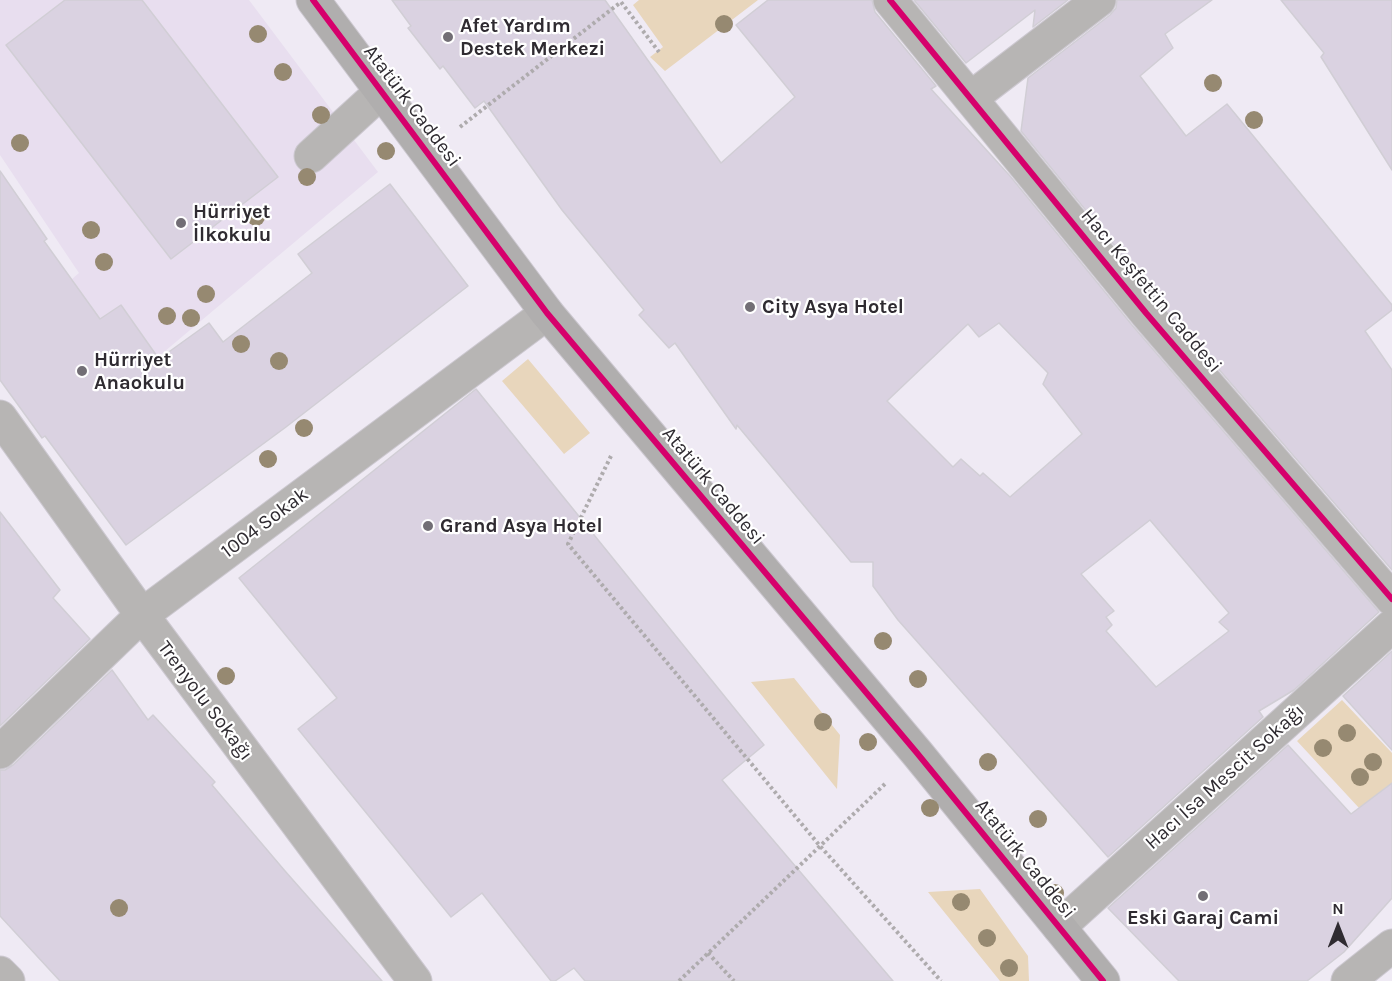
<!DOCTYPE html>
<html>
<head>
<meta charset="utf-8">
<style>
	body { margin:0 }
	#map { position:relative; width:1392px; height:981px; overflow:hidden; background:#efeaf4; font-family:Karla,sans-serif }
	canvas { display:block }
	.north { position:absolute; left:1308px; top:897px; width:60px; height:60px; -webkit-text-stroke:4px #fff; paint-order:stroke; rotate:0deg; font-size:16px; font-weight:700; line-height:24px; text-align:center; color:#2f2b31 }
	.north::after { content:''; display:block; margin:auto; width:21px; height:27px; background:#2f2b31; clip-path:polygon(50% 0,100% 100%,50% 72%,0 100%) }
</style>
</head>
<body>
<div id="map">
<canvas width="1392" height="981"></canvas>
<div class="north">N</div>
</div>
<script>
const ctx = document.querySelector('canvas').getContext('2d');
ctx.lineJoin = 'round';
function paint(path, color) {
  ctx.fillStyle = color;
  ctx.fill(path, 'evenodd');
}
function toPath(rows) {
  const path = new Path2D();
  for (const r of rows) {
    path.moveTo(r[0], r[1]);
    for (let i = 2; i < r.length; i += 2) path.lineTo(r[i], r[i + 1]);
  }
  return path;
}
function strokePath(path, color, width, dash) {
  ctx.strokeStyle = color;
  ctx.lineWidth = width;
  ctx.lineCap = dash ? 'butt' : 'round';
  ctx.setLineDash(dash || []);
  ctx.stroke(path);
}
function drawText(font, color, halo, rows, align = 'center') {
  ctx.font = font + ' Karla,sans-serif';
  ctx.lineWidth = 4.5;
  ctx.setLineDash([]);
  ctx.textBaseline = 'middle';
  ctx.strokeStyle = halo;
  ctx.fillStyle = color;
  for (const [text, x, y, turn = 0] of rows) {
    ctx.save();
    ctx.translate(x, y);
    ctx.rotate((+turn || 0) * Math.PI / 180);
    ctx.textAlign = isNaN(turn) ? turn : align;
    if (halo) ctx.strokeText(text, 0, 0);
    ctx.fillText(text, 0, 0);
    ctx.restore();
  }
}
paint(toPath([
	[0,0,249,0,378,172,158,357,42,438,21,409,100,319,72,279,79,273,0,155]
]), '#e8deef');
paint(toPath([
	[639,0,758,0,665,71,650,57,663,47,633,5],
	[528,359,590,433,564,454,502,381],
	[794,678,840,735,837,789,751,682],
	[1342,700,1392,753,1392,804,1372,822,1297,741],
	[980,889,1028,956,1029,981,1000,981,928,892]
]), '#e8d6bc');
const building = toPath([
	[65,0,142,0,278,177,171,259,6,45,65,0],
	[392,0,605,0,721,163,795,97,736,25,768,0,872,0,875,12,936,86,931,89,1010,176,1132,325,1379,612,1294,690,1259,711,1263,717,1108,857,898,620,873,586,873,562,851,562,737,425,736,429,675,343,669,348,639,315,644,310,562,210,484,101,475,108,443,66,440,69,408,28,411,26,392,0],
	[999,323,1048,373,1043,384,1082,434,1010,497,983,473,980,476,961,459,953,467,887,401,968,324,979,337,999,323],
	[1150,520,1229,613,1219,622,1229,631,1156,687,1106,631,1112,625,1106,617,1114,611,1081,574,1150,520],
	[914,0,1068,0,1033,27,1035,10,966,63,914,0],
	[1117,0,1212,0,1165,34,1173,48,1140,76,1186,136,1227,104,1392,305,1392,310,1365,331,1392,370,1392,570,1160,301,1021,131,1028,78,1110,15,1116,8,1117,0],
	[1281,0,1392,0,1392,170,1321,57,1324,53,1281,0],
	[0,171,47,239,44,241,100,319,121,305,159,359,209,323,223,342,312,273,298,254,390,184,468,286,286,427,126,545,45,436,42,438,0,380,0,171],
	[476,389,764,745,722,780,893,981,585,981,574,968,555,981,551,981,482,893,451,917,298,729,337,698,239,578,476,389],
	[0,512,60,590,53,598,90,639,0,726,0,512],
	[1392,651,1392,750,1343,696,1392,651],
	[112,670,148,720,153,715,215,782,212,785,285,871,382,981,60,981,0,916,0,770,5,770,13,765,112,670],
	[1288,745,1351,814,1392,783,1392,898,1344,952,1307,981,1179,981,1108,908,1288,745]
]);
paint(building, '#dad2e1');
strokePath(building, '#d1ced5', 1.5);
const minor = toPath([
	[890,0,1146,313,1392,599],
	[971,98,1099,0],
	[311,156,381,92],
	[0,417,142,615,415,981],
	[0,752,142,615,547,313],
	[1059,927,1392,626],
	[0,973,8,981],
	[1348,981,1392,946]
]);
const major = toPath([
	[313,0,547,313,917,753,1103,981]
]);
strokePath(minor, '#ccc8d0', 35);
strokePath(major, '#ccc8d0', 35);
strokePath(toPath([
	[460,127,621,2,659,52],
	[611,456,568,544,820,846,941,981],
	[708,953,734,981],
	[679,981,887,782]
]), '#aeabad', 4, [3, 3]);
strokePath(minor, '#b7b5b4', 33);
strokePath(major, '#b0aeae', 33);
strokePath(toPath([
	[313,0,547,313,917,753,1103,981],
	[890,0,1146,313,1392,599]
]), '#d6006c', 6);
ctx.fillStyle = '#968971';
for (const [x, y] of [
	[724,24],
	[258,34],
	[283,72],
	[1213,83],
	[321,115],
	[1254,120],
	[20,143],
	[386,151],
	[307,177],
	[256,217],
	[91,230],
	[104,262],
	[206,294],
	[167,316],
	[191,318],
	[241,344],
	[279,361],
	[304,428],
	[268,459],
	[883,641],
	[226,676],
	[918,679],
	[823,722],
	[1347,733],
	[868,742],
	[1323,748],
	[988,762],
	[1373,762],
	[1360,777],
	[930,808],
	[1038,819],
	[1055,893],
	[961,902],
	[119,908],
	[987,938],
	[1009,968]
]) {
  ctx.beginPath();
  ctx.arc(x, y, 9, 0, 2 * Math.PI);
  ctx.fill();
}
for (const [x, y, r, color] of [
	[448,37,6,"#726e75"],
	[181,223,6,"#726e75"],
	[750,307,6,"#726e75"],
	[82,371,6,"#726e75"],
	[428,526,6,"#726e75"],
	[1203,896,6,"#726e75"]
]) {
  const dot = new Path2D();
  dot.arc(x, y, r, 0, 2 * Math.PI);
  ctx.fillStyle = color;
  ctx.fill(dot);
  strokePath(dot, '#fff', 2);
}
drawText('bold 20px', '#2f2b31', '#fff', [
	["Afet Yardım",460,26],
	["Destek Merkezi",460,49],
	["Hürriyet",193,212],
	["İlkokulu",193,235],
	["City Asya Hotel",762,307],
	["Hürriyet",94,360],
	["Anaokulu",94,383],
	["Grand Asya Hotel",440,526],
	["Eski Garaj Cami",1203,918,"center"]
], 'left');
drawText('20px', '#2f2b31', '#fff', [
	["Atatürk Caddesi",412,106,53],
	["Hacı Keşfettin Caddesi",1151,291,50],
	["Atatürk Caddesi",713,486,50],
	["1004 Sokak",265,523,-37],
	["Trenyolu Sokağı",205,701,53],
	["Hacı İsa Mescit Sokağı",1225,777,-42],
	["Atatürk Caddesi",1025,859,51]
]);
</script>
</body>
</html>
